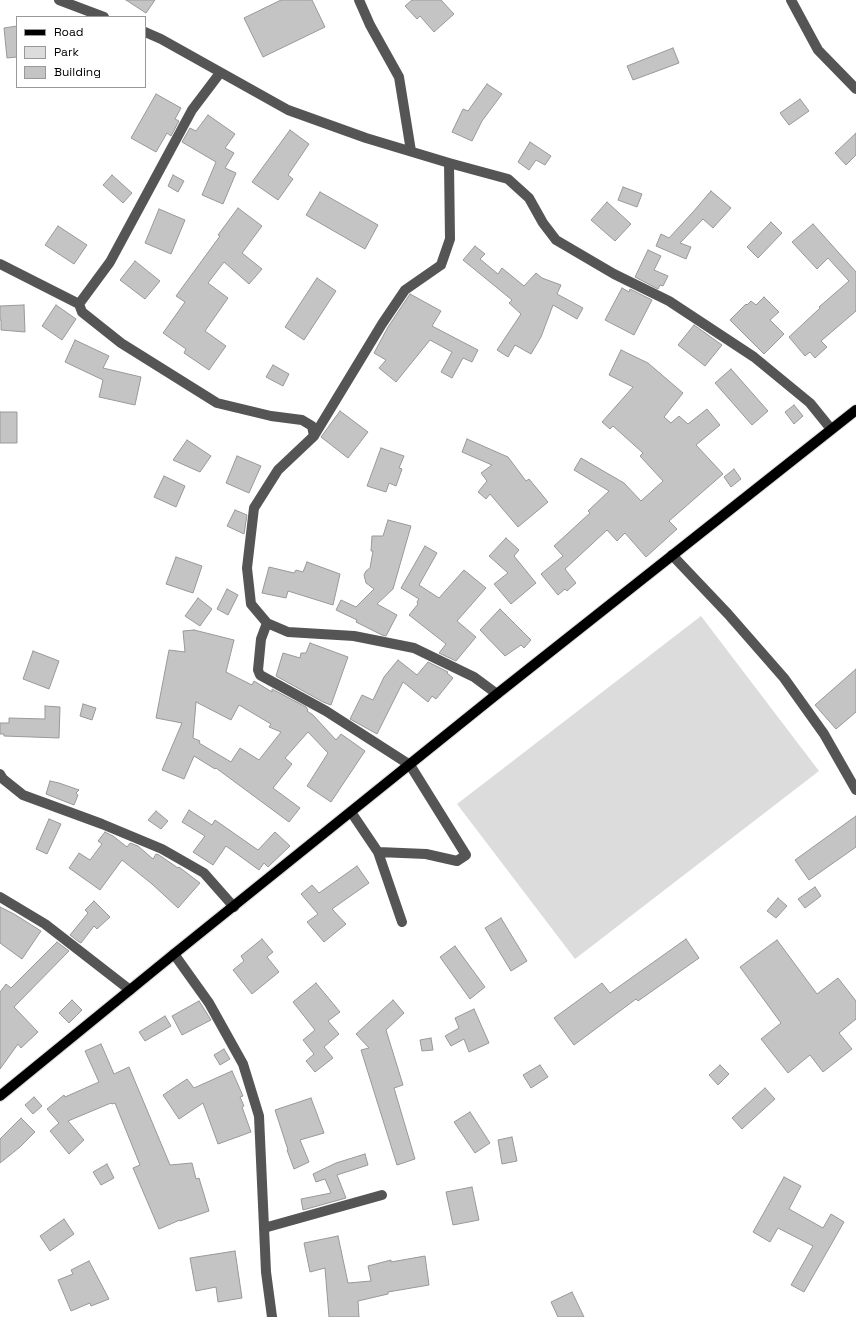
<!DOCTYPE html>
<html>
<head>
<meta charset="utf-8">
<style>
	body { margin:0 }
	#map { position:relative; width:856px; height:1317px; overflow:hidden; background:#fff; font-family:"Space Grotesk",sans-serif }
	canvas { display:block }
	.legend { position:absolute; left:16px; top:16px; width:130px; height:72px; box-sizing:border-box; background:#fff; border:1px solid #999; margin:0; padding:5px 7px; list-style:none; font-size:12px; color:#000 }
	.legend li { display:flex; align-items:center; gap:8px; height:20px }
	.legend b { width:20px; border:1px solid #999 }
</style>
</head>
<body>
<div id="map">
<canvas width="856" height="1317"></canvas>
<ul class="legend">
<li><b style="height:5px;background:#000"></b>Road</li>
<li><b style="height:11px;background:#dcdcdc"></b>Park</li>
<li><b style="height:11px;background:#c4c4c4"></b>Building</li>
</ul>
</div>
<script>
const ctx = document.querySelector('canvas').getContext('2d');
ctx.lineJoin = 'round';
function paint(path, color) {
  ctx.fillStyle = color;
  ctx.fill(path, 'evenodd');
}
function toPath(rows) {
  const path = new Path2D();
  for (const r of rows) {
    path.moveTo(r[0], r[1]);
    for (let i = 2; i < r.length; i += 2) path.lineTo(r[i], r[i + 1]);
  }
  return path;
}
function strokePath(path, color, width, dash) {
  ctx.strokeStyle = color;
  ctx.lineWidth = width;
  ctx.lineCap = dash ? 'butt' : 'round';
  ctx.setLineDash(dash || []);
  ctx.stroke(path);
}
paint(toPath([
	[701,616,819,771,575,959,457,804]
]), '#dcdcdc');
const building = toPath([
	[126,0,155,0,146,13,126,0],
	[281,0,312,0,325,27,263,57,244,18,281,0],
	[412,0,441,0,454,14,434,32,420,16,417,19,405,6,412,0],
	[17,26,17,57,7,58,4,28,17,26],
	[673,48,679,63,633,80,627,66,673,48],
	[487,84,502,94,482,121,472,141,452,132,463,109,468,111,487,84],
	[156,94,181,108,175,119,179,121,171,136,167,133,156,152,131,138,156,94],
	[800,99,809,111,789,125,780,113,800,99],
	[208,115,235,134,225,148,234,153,225,168,236,173,223,204,202,195,216,162,182,142,190,128,196,131,208,115],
	[290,130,309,144,288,175,293,179,278,200,252,182,290,130],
	[856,133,856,155,846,165,835,153,856,133],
	[530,142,551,156,545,165,536,160,529,170,518,162,530,142],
	[112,175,132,193,123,203,103,185,112,175],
	[173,175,184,181,178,192,168,186,173,175],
	[623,187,642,194,637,207,618,200,623,187],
	[711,191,731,208,713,228,703,219,680,243,691,247,686,259,656,246,661,234,669,238,693,212,711,191],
	[320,192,378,225,365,249,306,215,320,192],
	[607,202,631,224,615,241,591,220,607,202],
	[238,208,262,226,242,253,262,269,249,284,224,262,208,283,228,298,205,331,226,346,209,370,184,353,186,349,163,333,185,302,176,296,220,236,218,235,238,208],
	[159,209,185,220,171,254,145,243,159,209],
	[771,222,782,233,758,258,747,247,771,222],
	[813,224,856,272,856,311,821,341,827,347,815,358,810,352,805,356,789,337,820,308,819,307,849,281,828,258,817,269,792,242,813,224],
	[58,226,87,245,74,264,45,245,58,226],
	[475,246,485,254,480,259,498,274,502,268,524,286,536,273,542,278,561,285,557,294,583,308,577,319,553,305,541,337,531,354,515,345,508,357,497,350,521,314,509,303,512,300,463,260,475,246],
	[648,250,661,256,654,270,668,276,663,286,660,285,658,289,635,277,648,250],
	[135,261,160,281,145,299,120,280,135,261],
	[317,278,336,291,304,340,285,327,317,278],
	[622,288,629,292,630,289,652,300,634,335,605,320,622,288],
	[410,294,441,311,432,326,478,350,472,362,463,358,452,378,441,372,452,352,430,340,396,382,379,368,386,360,374,353,388,327,410,294],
	[764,297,779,312,770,320,784,334,764,354,730,320,746,304,747,305,751,301,756,305,764,297],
	[24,305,25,332,1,330,1,320,0,320,0,306,24,305],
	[56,305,76,319,62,340,42,326,56,305],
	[694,325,722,345,705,366,678,345,694,325],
	[75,340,109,356,103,368,141,377,135,405,99,397,103,380,65,362,75,340],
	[621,350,648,363,683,393,664,417,671,423,679,416,688,424,707,409,720,425,696,445,723,474,669,521,677,529,646,557,625,533,617,541,607,530,565,569,576,583,567,591,565,589,558,595,541,574,563,556,554,546,590,513,588,511,609,491,574,470,581,458,624,483,641,501,663,481,640,456,643,453,613,426,610,429,602,422,633,387,609,375,621,350],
	[273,365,289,374,283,386,266,377,273,365],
	[731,369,768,411,752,425,715,383,731,369],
	[794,405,803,416,794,424,785,412,794,405],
	[340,411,368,432,348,458,321,437,340,411],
	[0,412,17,412,17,443,0,443,0,412],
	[467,439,508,457,526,481,529,479,548,502,518,527,490,494,486,499,478,492,487,481,481,473,492,465,462,452,467,439],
	[187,440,211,456,200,472,173,460,187,440],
	[381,448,404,456,399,468,402,469,396,486,389,483,386,492,367,486,381,448],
	[237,456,261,466,249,493,226,483,237,456],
	[734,469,741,479,731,487,724,477,734,469],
	[164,476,185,486,176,507,154,497,164,476],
	[235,510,247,515,244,534,227,526,235,510],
	[388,520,411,526,393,589,377,604,397,615,386,636,382,635,356,622,357,620,336,610,341,600,356,607,374,589,366,583,364,575,366,571,370,568,373,551,371,551,372,536,383,536,388,520],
	[506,538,519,550,514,556,536,583,511,604,494,584,508,573,489,556,506,538],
	[425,546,437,553,419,585,439,598,464,570,486,588,457,621,476,637,456,661,439,653,446,644,409,615,418,604,417,602,419,599,401,588,425,546],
	[176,557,202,566,193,593,166,584,176,557],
	[307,562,340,574,333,605,288,591,286,598,262,593,269,567,294,573,296,570,303,572,307,562],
	[227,589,238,595,228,615,217,609,227,589],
	[198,598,212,609,200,626,185,616,198,598],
	[500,609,531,640,524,648,521,645,505,656,480,630,500,609],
	[194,630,234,640,226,672,252,685,254,681,272,692,272,689,306,707,308,710,307,711,313,715,336,740,341,734,365,751,331,802,307,786,328,753,308,732,285,758,292,764,273,788,300,808,289,822,216,768,215,769,194,756,184,779,162,770,182,723,156,718,169,650,185,652,183,631,194,630],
	[196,702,231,720,239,705,271,724,269,727,281,732,259,760,240,748,231,762,199,743,200,741,193,738,196,702],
	[310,643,348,657,331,705,323,702,276,676,283,653,300,658,301,653,306,653,310,643],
	[33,651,59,661,49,689,23,679,33,651],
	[398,660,417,675,428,662,448,672,447,673,453,678,436,699,432,696,428,702,403,682,377,734,350,719,362,695,373,700,384,677,398,660],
	[856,669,856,712,836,729,815,705,856,669],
	[83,704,96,708,92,720,80,716,83,704],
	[45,706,60,707,59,738,4,736,4,734,0,734,0,723,9,723,9,718,45,719,45,706],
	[50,781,59,783,79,790,76,793,78,795,74,805,46,794,50,781],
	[189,810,212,825,215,820,258,850,275,832,290,846,268,867,264,863,259,870,226,846,213,865,193,852,205,836,182,822,189,810],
	[156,811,168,821,161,829,148,820,156,811],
	[856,816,856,847,809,880,795,860,856,816],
	[49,819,61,824,47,854,36,849,49,819],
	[105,832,113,836,127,847,130,843,138,846,153,859,156,854,159,855,178,868,179,867,200,883,178,908,152,884,122,860,100,890,69,868,79,853,90,860,102,844,98,841,105,832],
	[357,866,369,883,332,909,346,924,324,942,307,922,318,914,301,894,312,885,319,893,357,866],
	[815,887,821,896,805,908,798,899,815,887],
	[778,898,787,906,776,918,767,911,778,898],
	[94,901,110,917,97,929,94,926,81,943,79,942,70,935,88,913,85,910,94,901],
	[0,907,14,914,41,931,22,959,0,943,0,907],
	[501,918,527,961,511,971,485,928,501,918],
	[262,939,273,952,267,957,279,972,252,994,233,970,244,961,241,956,262,939],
	[686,939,699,958,638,1001,636,999,574,1045,554,1018,602,983,610,993,686,939],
	[777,940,817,994,838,978,856,1001,856,1019,839,1033,852,1049,823,1072,810,1055,788,1073,761,1039,781,1023,740,967,777,940],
	[57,942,69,951,14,1007,38,1032,21,1048,18,1044,0,1069,0,992,6,984,11,988,57,942],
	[455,946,485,987,470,999,440,957,455,946],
	[316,983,340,1012,328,1021,339,1034,324,1047,333,1058,315,1072,306,1061,314,1054,303,1040,315,1030,293,1002,316,983],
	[72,1000,82,1010,69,1023,59,1013,72,1000],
	[393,1000,404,1013,386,1030,403,1085,394,1088,415,1159,397,1165,361,1050,369,1048,356,1034,393,1000],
	[199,1001,211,1020,182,1035,172,1016,199,1001],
	[474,1009,489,1043,469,1052,464,1039,451,1046,445,1036,459,1028,455,1018,474,1009],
	[165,1016,171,1026,145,1041,139,1032,165,1016],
	[431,1038,433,1050,422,1051,420,1040,431,1038],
	[101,1044,114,1074,129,1067,170,1165,192,1163,196,1179,199,1178,209,1211,180,1221,180,1220,159,1229,133,1168,140,1165,115,1103,112,1104,111,1103,68,1121,84,1140,69,1154,50,1131,59,1123,47,1109,64,1095,65,1097,99,1082,85,1051,101,1044],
	[224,1049,230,1059,220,1065,214,1055,224,1049],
	[540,1065,548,1077,531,1088,523,1075,540,1065],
	[720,1065,729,1074,718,1085,709,1075,720,1065],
	[232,1071,243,1096,240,1097,244,1106,242,1107,251,1132,218,1144,203,1103,179,1119,163,1095,187,1079,194,1088,232,1071],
	[765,1088,775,1099,742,1129,732,1118,765,1088],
	[34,1097,42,1106,33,1114,25,1105,34,1097],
	[311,1098,324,1133,300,1140,309,1162,294,1169,287,1150,288,1150,275,1110,311,1098],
	[470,1112,490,1143,475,1153,454,1122,470,1112],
	[21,1118,35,1132,20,1147,0,1163,0,1139,21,1118],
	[512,1137,517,1161,502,1164,498,1140,512,1137],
	[365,1154,368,1165,337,1175,346,1198,303,1210,301,1199,331,1193,325,1179,316,1182,313,1174,336,1163,365,1154],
	[107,1164,114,1178,101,1185,93,1172,107,1164],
	[784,1177,801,1186,789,1209,823,1228,831,1214,844,1222,804,1292,791,1285,813,1246,778,1228,770,1242,753,1232,784,1177],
	[472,1187,479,1220,453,1225,446,1192,472,1187],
	[64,1219,74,1234,50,1251,40,1236,64,1219],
	[338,1236,348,1283,371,1281,368,1266,391,1260,391,1262,425,1256,429,1285,388,1292,388,1294,358,1301,359,1317,329,1317,325,1268,310,1272,304,1243,338,1236],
	[235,1251,242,1298,218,1302,216,1287,196,1291,190,1258,235,1251],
	[89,1261,109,1299,91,1306,90,1303,71,1311,58,1280,73,1274,71,1270,89,1261],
	[572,1292,584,1317,558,1317,551,1302,572,1292]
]);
paint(building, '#c4c4c4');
strokePath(building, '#999', 1);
const major = toPath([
	[0,1096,174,954,497,694,856,410]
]);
strokePath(major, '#dbdbdb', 12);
strokePath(toPath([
	[59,0,104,17],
	[359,0,370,25,399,77,411,151],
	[791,0,818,50,856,89],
	[145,32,161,39,288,110,366,138,449,163,508,179,529,198,543,223,556,240,614,274,669,301,754,357,810,403,831,429],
	[220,73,192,110,110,262,79,304,82,312,121,343,217,403,271,416,302,420,312,426,314,436,278,470,254,508,247,568,251,604,267,623,288,632,354,636,414,648,474,677,497,694],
	[0,264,79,304],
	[314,436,382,324,405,290,441,265,450,239,449,163],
	[672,555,728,614,784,678,824,734,856,790],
	[267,623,261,639,258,670,260,675,326,711,410,765,466,855,457,861,426,854,378,852],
	[0,774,3,779,23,795,102,824,162,849,204,873,234,907],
	[351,812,378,852,402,922],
	[0,897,45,924,130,990],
	[174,954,209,1003,243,1064,259,1116,266,1272,272,1317],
	[264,1228,382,1195]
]), '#555', 10);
strokePath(major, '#000', 10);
</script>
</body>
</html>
